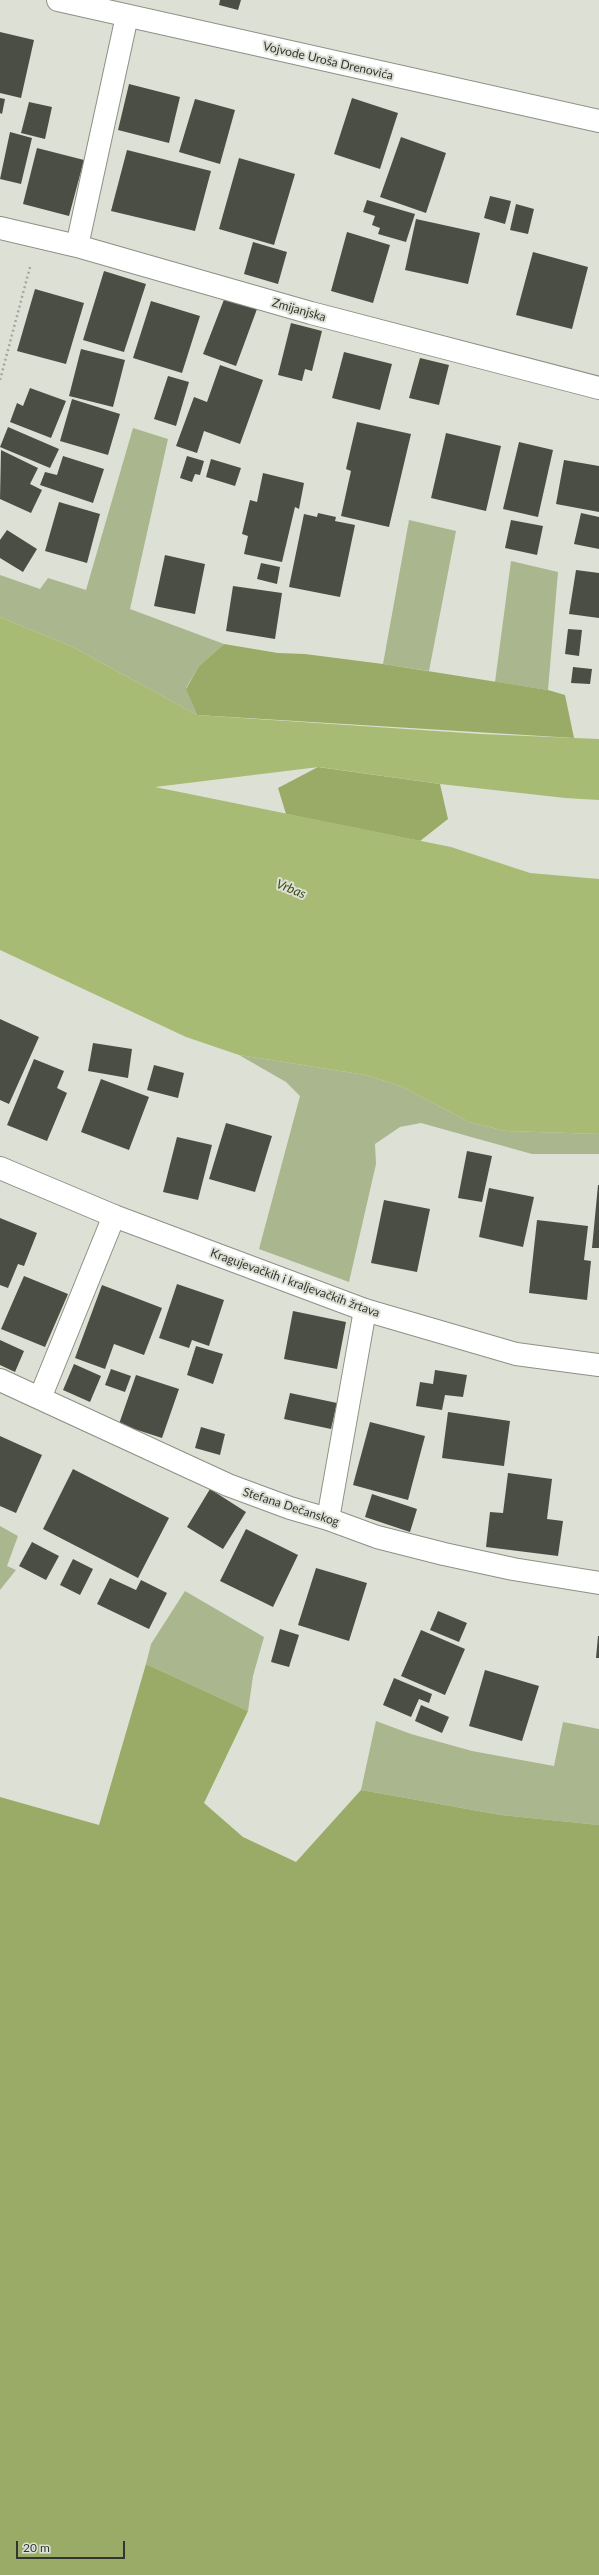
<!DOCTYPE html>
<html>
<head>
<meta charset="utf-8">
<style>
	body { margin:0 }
	#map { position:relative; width:599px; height:2575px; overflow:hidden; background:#dde1d5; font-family:Lato,sans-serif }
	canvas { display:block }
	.scale { position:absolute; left:16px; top:2541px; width:109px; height:18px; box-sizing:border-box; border:2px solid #343531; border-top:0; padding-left:5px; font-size:12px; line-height:14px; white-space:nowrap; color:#343531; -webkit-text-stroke:3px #dde1d5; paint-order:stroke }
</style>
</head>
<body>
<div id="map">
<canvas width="599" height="2575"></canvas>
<div class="scale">20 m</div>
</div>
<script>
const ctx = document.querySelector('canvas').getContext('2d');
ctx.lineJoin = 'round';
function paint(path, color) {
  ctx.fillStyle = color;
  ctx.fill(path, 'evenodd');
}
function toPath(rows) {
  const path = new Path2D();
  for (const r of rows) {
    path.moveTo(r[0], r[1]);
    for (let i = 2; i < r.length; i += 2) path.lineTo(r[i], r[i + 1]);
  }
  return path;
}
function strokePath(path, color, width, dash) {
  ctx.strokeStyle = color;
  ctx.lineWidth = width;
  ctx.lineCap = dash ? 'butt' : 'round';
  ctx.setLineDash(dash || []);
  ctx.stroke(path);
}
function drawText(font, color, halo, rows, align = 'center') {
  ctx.font = font + ' Lato,sans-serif';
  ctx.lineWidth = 4;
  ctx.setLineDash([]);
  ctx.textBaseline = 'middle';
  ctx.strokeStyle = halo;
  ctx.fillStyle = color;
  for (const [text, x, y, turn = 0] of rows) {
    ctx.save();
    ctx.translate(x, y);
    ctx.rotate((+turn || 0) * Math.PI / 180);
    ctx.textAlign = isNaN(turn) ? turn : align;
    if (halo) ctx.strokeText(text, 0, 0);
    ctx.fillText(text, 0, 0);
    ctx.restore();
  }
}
paint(toPath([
	[133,428,168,439,130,609,224,644,199,666,186,688,197,715,73,647,0,617,0,575,40,589,48,578,86,590],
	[409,520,456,531,429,671,383,664],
	[511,561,558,572,548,690,495,682],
	[239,1055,366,1075,403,1087,469,1122,506,1131,599,1134,599,1154,532,1154,421,1123,400,1127,375,1144,376,1164,349,1282,259,1249,300,1096,286,1082],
	[0,1526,18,1536,7,1566,16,1570,0,1590],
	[185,1591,264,1637,253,1676,248,1711,146,1664,151,1644],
	[376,1721,411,1734,472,1751,554,1766,563,1722,599,1729,599,1825,501,1815,361,1790]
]), '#aab68d');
paint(toPath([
	[224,644,278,653,305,654,383,664,548,690,565,695,574,738,197,715,186,689,199,666],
	[318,767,440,784,448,819,420,841,286,814,278,788],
	[146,1664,248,1711,204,1803,243,1837,296,1862,361,1790,501,1815,599,1825,599,2575,0,2575,0,1797,99,1825]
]), '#99ab66');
paint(toPath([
	[0,617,73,647,197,715,481,734,599,739,599,800,565,798,440,784,319,767,155,787,451,847,530,873,599,879,599,1134,506,1131,469,1122,403,1087,366,1075,239,1055,186,1037,0,950]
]), '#a8bb75');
paint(toPath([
	[220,0,241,0,238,10,219,5],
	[0,32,34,40,21,98,0,93],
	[129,84,180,97,169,143,118,130],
	[0,98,5,99,2,114,0,113],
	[352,98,398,113,380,169,334,154],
	[195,99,235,110,220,164,179,152],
	[29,102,52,107,45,139,21,133],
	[10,132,32,138,21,184,0,179],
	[401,137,446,153,426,213,380,197],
	[37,148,84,160,69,216,23,204],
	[127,150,211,171,195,231,111,211],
	[239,158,295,174,274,245,219,229],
	[490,196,511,201,505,224,484,218],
	[367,200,415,214,406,242,378,234,380,228,372,225,375,216,363,212],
	[516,204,534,209,528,234,510,230],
	[416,219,480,233,468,284,405,270],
	[347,232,390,245,373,303,331,291],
	[253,242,287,252,278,284,244,274],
	[533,252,588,267,572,329,516,315],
	[104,271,146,284,124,352,83,340],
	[35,289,84,303,66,364,17,351],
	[225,297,257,309,236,366,203,354],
	[151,301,200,316,182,373,133,358],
	[291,323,322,331,312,371,305,369,302,381,278,375],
	[81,349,125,360,113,407,69,396],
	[344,352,392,364,380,410,332,398],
	[420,358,449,365,439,405,409,398],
	[220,365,263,380,240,444,204,431,197,453,176,446,194,397,207,402],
	[168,376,189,382,176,426,154,419],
	[30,388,66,401,51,438,10,422,17,403,23,406],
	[72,399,120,414,108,455,60,441],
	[357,422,411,434,389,527,341,516,351,471,346,469],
	[8,427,59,449,50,468,0,447],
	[446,433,501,446,486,511,431,498],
	[519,442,553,450,538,517,503,509],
	[1,450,38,468,30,484,42,490,31,513,0,499],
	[63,456,104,469,93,503,40,485,45,472,57,475],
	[187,456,204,461,200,475,195,474,192,482,180,478],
	[211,459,241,468,235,486,206,477],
	[564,460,599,466,599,512,556,504],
	[263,473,304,483,299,509,295,507,282,562,244,554,248,536,242,534,250,500,257,502],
	[59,502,100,514,87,563,45,551],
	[318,513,336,517,335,521,355,525,340,597,289,587,304,514,317,517],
	[581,513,599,517,599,549,574,544],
	[511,520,543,526,537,555,505,548],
	[7,530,37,549,23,572,0,558,0,540],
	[165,555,205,564,195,614,154,606],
	[261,563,280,567,277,584,257,579],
	[576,570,599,573,599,618,569,614],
	[233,586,282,593,275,639,226,631],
	[568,629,582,630,579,656,565,654],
	[573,667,592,669,590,684,571,683],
	[0,1019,39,1037,9,1104,0,1100],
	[93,1043,132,1049,128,1078,88,1071],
	[34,1059,64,1071,57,1088,67,1093,47,1141,7,1125],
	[154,1065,184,1073,178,1098,147,1090],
	[101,1079,149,1097,129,1150,81,1132],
	[226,1123,272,1136,255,1192,209,1179],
	[177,1137,212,1145,198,1200,163,1192],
	[467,1151,492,1156,482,1202,458,1198],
	[598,1185,599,1185,599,1248,592,1248],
	[489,1188,534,1197,523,1247,479,1237],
	[384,1200,430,1209,417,1272,371,1263],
	[0,1218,37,1233,24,1266,18,1264,8,1288,0,1285],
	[537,1220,588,1226,584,1260,591,1261,587,1300,529,1293],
	[24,1276,68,1294,45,1347,1,1329],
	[177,1284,224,1300,209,1346,192,1340,189,1348,159,1338],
	[102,1285,162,1308,144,1355,114,1344,105,1369,75,1358],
	[293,1311,346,1322,337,1369,284,1359],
	[0,1340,24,1351,15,1372,0,1365],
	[196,1346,223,1354,213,1384,187,1375],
	[74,1364,101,1376,90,1402,63,1390],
	[111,1369,131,1376,125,1392,105,1385],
	[435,1370,467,1375,463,1397,445,1395,442,1410,416,1406,420,1382,433,1384],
	[136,1375,179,1389,162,1438,119,1424],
	[290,1393,337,1403,331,1429,284,1419],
	[448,1412,510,1421,504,1466,442,1458],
	[370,1422,425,1436,408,1500,353,1485],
	[201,1427,225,1434,220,1455,195,1448],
	[0,1436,42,1455,16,1513,0,1506],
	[73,1469,169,1518,138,1578,43,1529],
	[508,1473,552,1479,547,1519,563,1521,558,1556,486,1547,490,1512,503,1513],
	[210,1489,246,1512,223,1549,187,1527],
	[372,1494,417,1509,410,1532,365,1517],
	[246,1529,298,1555,273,1607,220,1581],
	[32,1542,59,1556,46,1580,19,1566],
	[73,1559,93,1569,80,1595,60,1585],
	[316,1568,367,1583,349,1641,298,1625],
	[110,1578,136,1590,141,1580,167,1593,149,1629,97,1604],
	[438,1611,467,1623,459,1642,430,1630],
	[280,1629,299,1635,289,1667,271,1662],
	[421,1630,465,1649,445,1695,401,1676],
	[598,1636,599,1636,599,1658,596,1658],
	[485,1670,539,1686,522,1741,469,1726],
	[394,1678,432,1694,429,1703,419,1699,411,1717,383,1705],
	[421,1705,449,1717,442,1733,415,1721]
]), '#4b4e44');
const street = toPath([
	[0,228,77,246,311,313,599,388],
	[77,246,127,16],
	[0,1380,228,1485,290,1508,328,1519,377,1537,444,1554,513,1569,599,1583],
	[40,1398,114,1216],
	[328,1519,365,1310]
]);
const secondary = toPath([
	[0,1168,114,1216,365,1310,516,1354,599,1365]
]);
const primary = toPath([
	[58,0,599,121]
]);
strokePath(street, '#8d9085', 24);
strokePath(secondary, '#8d9085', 24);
strokePath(primary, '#8d9085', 24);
strokePath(toPath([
	[0,380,30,267]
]), '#a3a69d', 2.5, [2, 3]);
strokePath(street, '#fff', 22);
strokePath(secondary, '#fff', 22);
strokePath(primary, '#fff', 22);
drawText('12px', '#343531', '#dde1d5', [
	["Vojvode Uroša Drenovića",328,61,13],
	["Zmijanjska",299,310,16],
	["Kragujevačkih i kraljevačkih žrtava",295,1283,20],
	["Stefana Dečanskog",291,1507,18]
]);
drawText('italic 13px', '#3c4814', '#dde1d5', [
	["Vrbas",291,889,22]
]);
</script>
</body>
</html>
